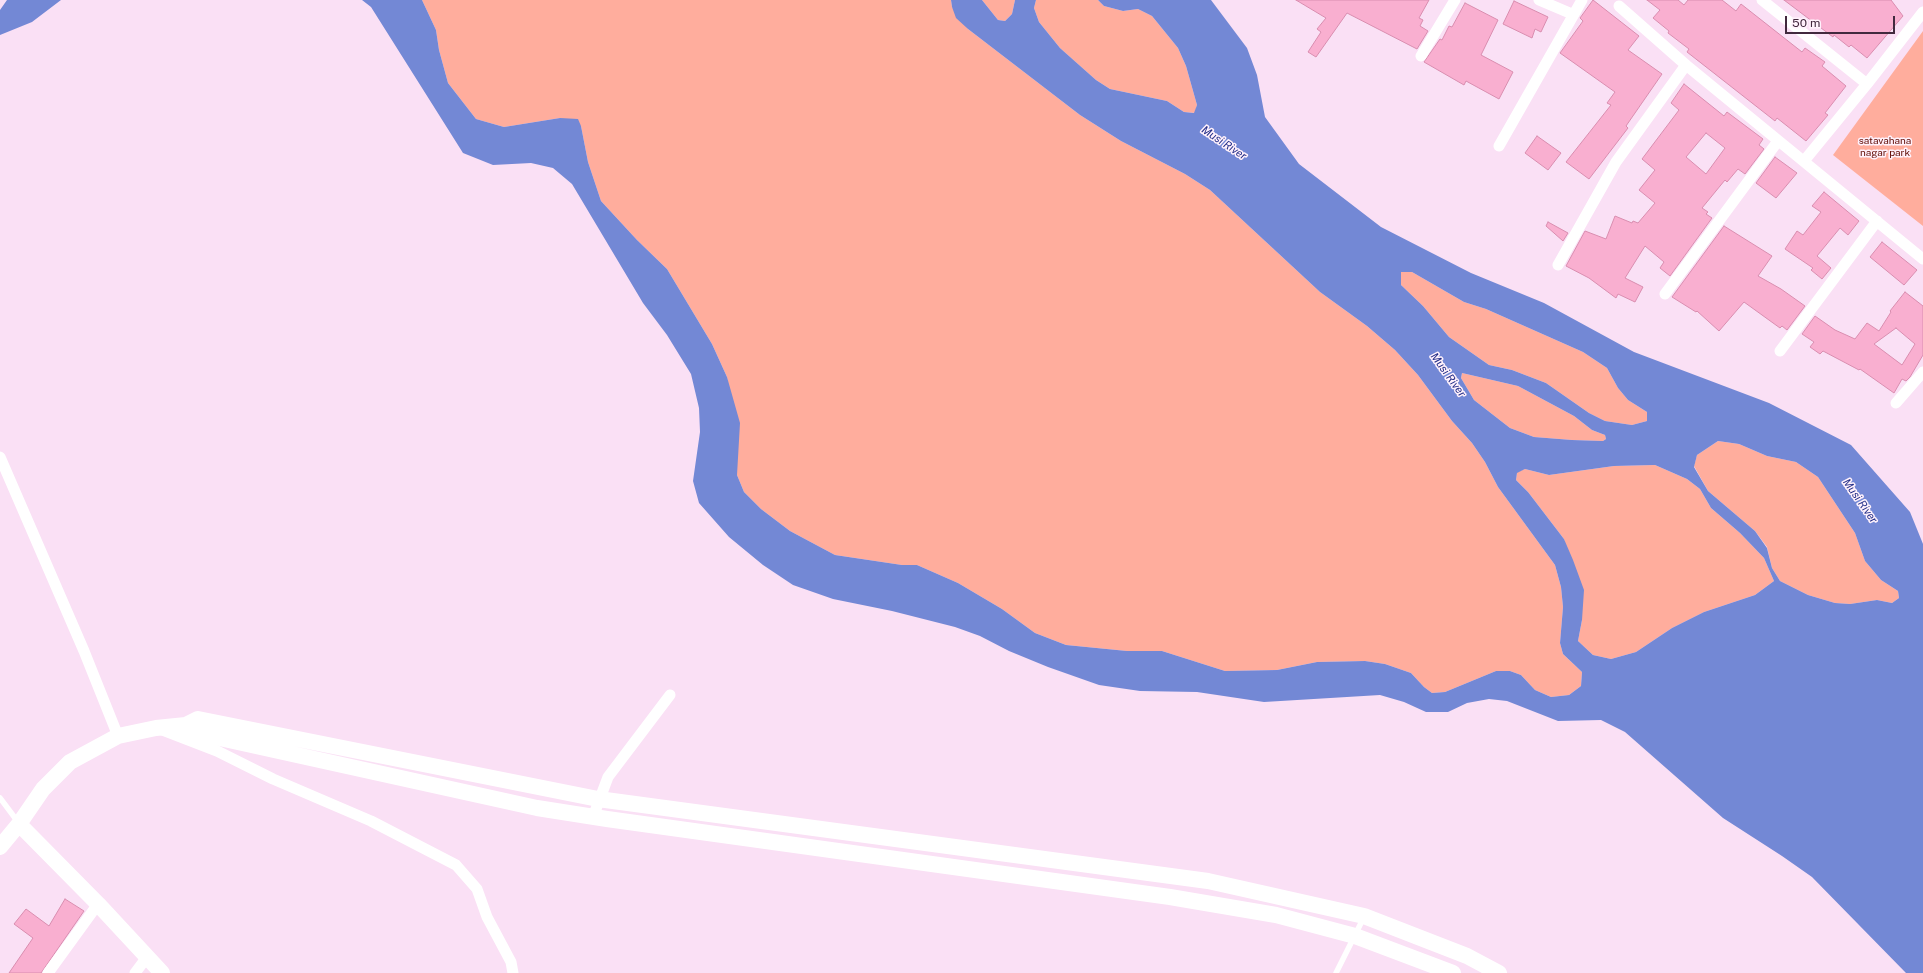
<!DOCTYPE html>
<html>
<head>
<meta charset="utf-8">
<style>
	body { margin:0 }
	#map { position:relative; width:1923px; height:973px; overflow:hidden; background:#fae0f5; font-family:"Public Sans",sans-serif }
	canvas { display:block }
	.scale { position:absolute; left:1785px; top:16px; width:110px; height:18px; box-sizing:border-box; border:2px solid #42293e; border-top:0; padding-left:5px; font-size:12px; line-height:14px; white-space:nowrap; color:#42293e; -webkit-text-stroke:3px #fff2fc; paint-order:stroke }
</style>
</head>
<body>
<div id="map">
<canvas width="1923" height="973"></canvas>
<div class="scale">50 m</div>
</div>
<script>
const ctx = document.querySelector('canvas').getContext('2d');
ctx.lineJoin = 'round';
function paint(path, color) {
  ctx.fillStyle = color;
  ctx.fill(path, 'evenodd');
}
function toPath(rows) {
  const path = new Path2D();
  for (const r of rows) {
    path.moveTo(r[0], r[1]);
    for (let i = 2; i < r.length; i += 2) path.lineTo(r[i], r[i + 1]);
  }
  return path;
}
function strokePath(path, color, width, dash) {
  ctx.strokeStyle = color;
  ctx.lineWidth = width;
  ctx.lineCap = dash ? 'butt' : 'round';
  ctx.setLineDash(dash || []);
  ctx.stroke(path);
}
function drawText(font, color, halo, rows, align = 'center') {
  ctx.font = font + ' "Public Sans",sans-serif';
  ctx.lineWidth = 3;
  ctx.setLineDash([]);
  ctx.textBaseline = 'middle';
  ctx.strokeStyle = halo;
  ctx.fillStyle = color;
  for (const [text, x, y, turn = 0] of rows) {
    ctx.save();
    ctx.translate(x, y);
    ctx.rotate((+turn || 0) * Math.PI / 180);
    ctx.textAlign = isNaN(turn) ? turn : align;
    if (halo) ctx.strokeText(text, 0, 0);
    ctx.fillText(text, 0, 0);
    ctx.restore();
  }
}
paint(toPath([
	[422,0,951,0,952,7,968,29,1080,115,1121,141,1185,174,1210,190,1320,292,1367,326,1395,350,1418,375,1452,421,1472,443,1485,462,1498,487,1555,565,1561,587,1563,607,1560,643,1563,654,1582,672,1581,686,1569,695,1551,697,1535,690,1521,675,1510,671,1496,671,1445,692,1432,693,1424,687,1411,673,1385,664,1365,661,1317,662,1277,670,1225,671,1162,651,1127,651,1066,645,1035,633,1002,609,958,583,917,565,902,565,835,555,790,531,761,509,744,492,737,475,737,453,727,377,712,344,667,269,637,240,601,201,588,162,581,126,560,118,504,127,476,119,448,83,439,50,436,30],
	[982,0,1015,0,1012,14,1005,21,998,20],
	[1036,0,1098,0,1104,6,1123,11,1138,9,1152,16,1178,48,1186,66,1197,105,1195,113,1184,112,1167,101,1110,89,1096,80,1060,48,1039,22,1034,8],
	[1923,31,1923,226,1833,155],
	[1401,272,1412,272,1464,302,1486,309,1583,352,1607,368,1618,388,1628,400,1647,412,1647,421,1632,425,1605,421,1589,413,1546,383,1512,370,1489,365,1449,337,1423,306,1401,285],
	[1462,373,1518,386,1574,416,1592,430,1605,435,1606,439,1603,441,1572,440,1534,437,1510,428,1474,400,1461,378],
	[1718,441,1739,444,1767,456,1796,462,1818,477,1855,533,1865,561,1881,580,1898,591,1899,598,1892,603,1877,600,1850,604,1835,603,1808,595,1780,581,1772,568,1767,547,1755,531,1708,491,1694,466,1697,455],
	[1655,465,1687,479,1700,489,1711,508,1740,533,1764,558,1774,581,1755,595,1704,612,1672,628,1636,652,1611,659,1593,655,1578,641,1582,620,1564,539,1528,492,1516,480,1517,472,1525,469,1549,475,1614,466]
]), '#ffad9d');
paint(toPath([
	[7,0,61,0,32,22,0,35,0,10],
	[362,0,422,0,436,30,439,50,448,83,476,119,504,127,560,118,578,119,581,126,588,162,601,201,637,240,667,269,712,344,727,377,740,423,737,475,744,492,761,509,790,531,835,555,902,565,917,565,958,583,1002,609,1035,633,1066,645,1127,651,1162,651,1225,671,1277,670,1317,662,1365,661,1385,664,1411,673,1424,687,1432,693,1445,692,1496,671,1510,671,1521,675,1535,690,1551,697,1569,695,1581,686,1582,672,1563,654,1560,643,1563,607,1561,587,1555,565,1498,487,1485,462,1472,443,1452,421,1418,375,1395,350,1367,326,1320,292,1210,190,1185,174,1121,141,1080,115,968,29,956,18,952,7,951,0,982,0,998,20,1005,21,1012,14,1015,0,1036,0,1034,8,1039,22,1060,48,1096,80,1110,89,1167,101,1184,112,1194,113,1197,105,1186,66,1178,48,1152,16,1138,9,1123,11,1104,6,1098,0,1211,0,1247,48,1257,75,1265,117,1299,164,1381,227,1471,273,1544,303,1634,352,1769,403,1851,445,1910,512,1923,544,1923,973,1906,973,1812,877,1782,856,1723,818,1625,732,1601,720,1558,721,1507,701,1489,699,1467,703,1448,712,1426,712,1404,702,1380,695,1264,702,1197,692,1140,691,1099,685,1048,667,1009,651,980,636,955,627,892,611,833,599,793,585,763,565,729,537,699,503,693,481,700,432,699,408,691,374,667,335,643,303,572,184,553,168,531,163,493,165,463,153,371,7],
	[1401,272,1412,272,1464,302,1486,309,1583,352,1607,368,1618,388,1628,400,1647,412,1647,421,1632,425,1605,421,1589,413,1546,383,1512,370,1489,365,1449,337,1423,306,1401,285],
	[1462,373,1518,386,1574,416,1592,430,1605,435,1606,439,1603,441,1572,440,1534,437,1510,428,1474,400,1461,378],
	[1718,441,1739,444,1767,456,1796,462,1818,477,1855,533,1865,561,1881,580,1898,591,1899,598,1892,603,1877,600,1850,604,1835,603,1808,595,1780,581,1772,568,1767,548,1755,531,1708,491,1694,467,1697,455],
	[1655,465,1687,479,1700,489,1711,508,1740,533,1764,558,1774,581,1755,595,1704,612,1672,628,1636,652,1611,659,1593,655,1578,641,1582,620,1584,590,1573,560,1564,539,1528,492,1516,480,1517,473,1525,469,1549,475,1614,466]
]), '#7388d5');
const building = toPath([
	[1296,0,1429,0,1419,18,1423,20,1420,26,1428,31,1417,49,1347,13,1316,57,1308,52,1321,32,1317,29,1326,18,1296,0],
	[1593,0,1639,36,1628,50,1662,74,1626,126,1628,128,1589,179,1566,162,1611,105,1607,103,1615,92,1560,53,1583,21,1580,18,1593,0],
	[1647,0,1678,0,1684,5,1688,0,1722,0,1736,11,1741,4,1802,52,1805,48,1825,62,1822,66,1846,86,1825,113,1828,115,1806,141,1777,118,1775,121,1687,52,1689,49,1668,33,1669,31,1653,18,1660,10,1647,0],
	[1784,0,1891,0,1903,16,1867,58,1851,45,1849,47,1834,35,1833,37,1784,0],
	[1514,1,1548,17,1541,32,1535,29,1532,38,1503,24,1514,1],
	[1465,3,1498,20,1481,55,1513,72,1499,99,1466,81,1464,85,1424,62,1440,39,1442,40,1449,26,1452,27,1465,3],
	[1684,84,1724,116,1727,112,1763,139,1759,145,1764,149,1745,174,1738,169,1727,182,1725,180,1702,208,1708,212,1706,214,1712,218,1670,276,1660,268,1664,262,1645,246,1625,278,1643,287,1635,302,1618,294,1616,298,1589,278,1566,266,1585,231,1606,239,1615,216,1632,223,1633,221,1638,223,1655,203,1639,190,1655,170,1642,159,1679,110,1671,103,1684,84],
	[1706,133,1725,148,1706,174,1686,157,1706,133],
	[1537,136,1561,153,1548,170,1525,153,1537,136],
	[1775,157,1797,173,1776,198,1756,183,1775,157],
	[1824,192,1859,221,1848,235,1840,228,1817,256,1831,268,1822,279,1811,270,1813,268,1785,249,1797,231,1803,235,1821,212,1812,206,1824,192],
	[1548,222,1568,233,1563,241,1546,226,1548,222],
	[1724,226,1772,256,1758,276,1781,289,1805,306,1787,330,1782,326,1780,328,1744,302,1719,331,1697,311,1696,312,1672,297,1724,226],
	[1882,242,1917,270,1904,285,1870,257,1882,242],
	[1905,292,1923,306,1923,355,1910,377,1906,381,1902,379,1894,393,1860,369,1859,370,1823,351,1820,354,1810,347,1814,342,1802,334,1815,316,1835,330,1855,339,1867,323,1879,331,1891,312,1890,311,1905,292],
	[1896,328,1915,344,1902,365,1874,344,1896,328],
	[65,899,84,911,41,973,9,973,33,938,14,924,26,909,49,926,65,899]
]);
paint(building, '#f9afd0');
strokePath(building, '#d98daf', 1);
strokePath(toPath([
	[0,798,18,822],
	[1336,973,1364,917]
]), '#fff', 5.5);
strokePath(toPath([
	[1539,0,1572,14],
	[1762,0,1867,84],
	[1619,6,1686,65],
	[1421,56,1455,0],
	[1499,146,1582,0],
	[1804,161,1867,84,1923,12],
	[1558,265,1616,162,1686,65,1923,259],
	[1665,294,1778,141],
	[1780,351,1877,221],
	[1896,403,1923,372],
	[0,457,84,651,118,736],
	[160,729,217,751,273,779,371,821,456,865,477,889,487,917,511,962,513,973],
	[593,817,608,777,670,695],
	[48,973,98,904],
	[135,973,147,957]
]), '#fff', 11);
strokePath(toPath([
	[186,725,197,733,537,808,607,819,1170,897,1276,915,1355,936,1453,973],
	[19,824,98,904,162,973],
	[0,847,19,824,43,789,70,762,118,736,156,728,186,725,198,719,598,799,1208,881,1364,916,1467,956,1499,973]
]), '#fff', 16);
drawText('10px', '#5f0800', '#fff2fc', [
	["satavahana",1885,141],
	["nagar park",1885,153]
]);
drawText('italic 11px', '#222d87', '#fff2fc', [
	["Musi River",1224,143,34],
	["Musi River",1448,375,54],
	["Musi River",1860,501,55]
]);
</script>
</body>
</html>
